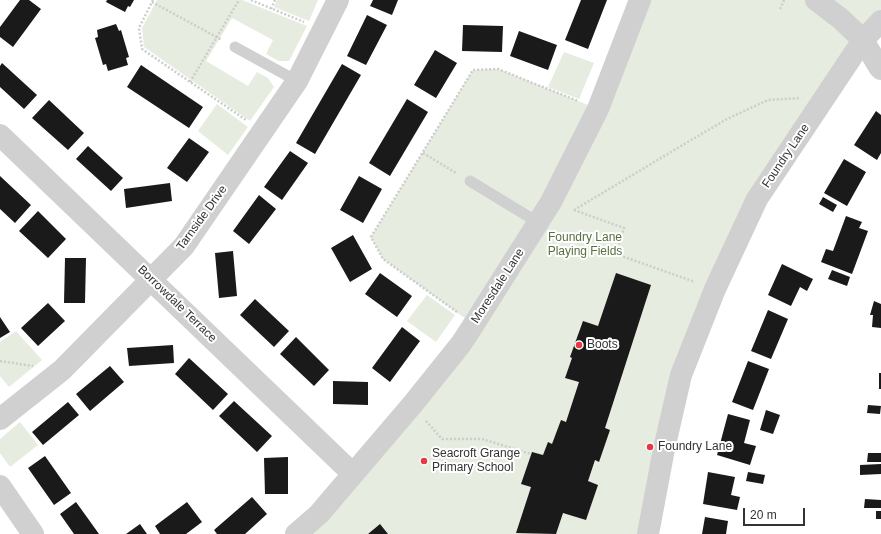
<!DOCTYPE html>
<html>
<head>
<meta charset="utf-8">
<style>
	body { margin:0 }
	#map { position:relative; width:881px; height:534px; overflow:hidden; background:#fff; font-family:Helvetica,sans-serif }
	canvas { display:block }
	.scale { position:absolute; left:743px; top:508px; width:62px; height:18px; box-sizing:border-box; border:2px solid #333; border-top:0; padding-left:5px; font-size:12px; line-height:14px; white-space:nowrap; color:#333; -webkit-text-stroke:3px #fff; paint-order:stroke }
</style>
</head>
<body>
<div id="map">
<canvas width="881" height="534"></canvas>
<div class="scale">20 m</div>
</div>
<script>
const ctx = document.querySelector('canvas').getContext('2d');
ctx.lineJoin = 'round';
function paint(path, color) {
  ctx.fillStyle = color;
  ctx.fill(path, 'evenodd');
}
function toPath(rows) {
  const path = new Path2D();
  for (const r of rows) {
    path.moveTo(r[0], r[1]);
    for (let i = 2; i < r.length; i += 2) path.lineTo(r[i], r[i + 1]);
  }
  return path;
}
function strokePath(path, color, width, dash) {
  ctx.strokeStyle = color;
  ctx.lineWidth = width;
  ctx.lineCap = dash ? 'butt' : 'round';
  ctx.setLineDash(dash || []);
  ctx.stroke(path);
}
function drawText(font, color, halo, rows, align = 'center') {
  ctx.font = font + ' Helvetica,sans-serif';
  ctx.lineWidth = 4;
  ctx.setLineDash([]);
  ctx.textBaseline = 'middle';
  ctx.strokeStyle = halo;
  ctx.fillStyle = color;
  for (const [text, x, y, turn = 0] of rows) {
    ctx.save();
    ctx.translate(x, y);
    ctx.rotate((+turn || 0) * Math.PI / 180);
    ctx.textAlign = isNaN(turn) ? turn : align;
    if (halo) ctx.strokeText(text, 0, 0);
    ctx.fillText(text, 0, 0);
    ctx.restore();
  }
}
paint(toPath([
	[157,0,242,0,307,26,289,61,279,61,266,54,273,40,232,18,206,61,248,86,257,72,268,78,274,87,250,121,144,47,142,28],
	[277,0,318,0,309,21,274,7],
	[640,0,881,0,881,19,863,40,715,289,648,534,296,534,473,324,383,259,371,237,473,70,498,69,598,109],
	[564,52,594,63,579,99,548,87],
	[217,104,248,127,228,155,198,131],
	[427,295,455,315,436,342,407,321],
	[16,331,42,360,9,387,0,376,0,342],
	[20,422,38,445,10,467,0,453,0,439]
]), '#e6ecdf');
paint(toPath([
	[20,0,29,0,41,9,13,47,0,37,0,27],
	[107,0,134,0,130,7,128,6,125,12,106,2],
	[373,0,398,0,392,15,370,6],
	[581,0,607,0,588,49,565,40],
	[367,15,387,25,366,65,347,56],
	[116,24,119,31,121,30,129,57,126,58,128,65,108,71,106,64,103,65,95,38,98,37,97,30],
	[463,25,503,26,502,52,462,51],
	[519,31,557,45,548,70,510,56],
	[435,50,457,63,436,98,414,85],
	[2,63,37,95,24,109,0,87,0,66],
	[342,64,361,75,315,154,296,143],
	[141,65,203,107,189,128,127,87],
	[407,99,428,112,390,176,369,163],
	[49,100,84,133,68,150,32,118],
	[876,111,881,115,881,153,877,160,854,145],
	[189,138,209,152,187,182,167,168],
	[88,146,123,178,111,191,76,159],
	[290,151,308,163,282,200,264,187],
	[844,159,866,172,847,206,824,193],
	[0,176,31,205,15,223,0,209],
	[359,176,382,189,363,223,340,210],
	[170,183,172,201,126,208,124,189],
	[259,195,276,209,249,244,233,231],
	[823,197,837,205,833,212,819,204],
	[38,211,66,239,48,258,19,231],
	[846,216,862,222,859,228,868,231,852,274,821,262,826,249,833,251],
	[353,235,372,269,350,282,331,248],
	[233,251,237,296,219,298,215,253],
	[65,258,86,258,85,303,64,303],
	[782,264,813,279,807,291,800,287,791,306,768,295],
	[832,270,850,277,847,286,828,279],
	[380,273,412,296,397,317,365,294],
	[616,273,651,285,605,428,610,430,599,462,595,460,588,481,598,485,586,520,563,513,556,534,516,533,531,487,521,484,532,452,543,455,548,442,552,444,561,420,566,422,579,382,565,378,572,358,570,357,583,321,598,326],
	[255,299,289,331,274,347,240,315],
	[874,301,881,304,881,328,872,327,873,315,870,315],
	[48,303,65,321,38,346,21,328],
	[768,310,788,319,771,359,751,351],
	[0,317,10,332,0,338],
	[402,327,420,341,390,382,372,368],
	[296,337,329,370,314,386,280,354],
	[173,345,174,363,129,366,127,348],
	[189,358,228,394,213,410,175,374],
	[748,361,769,369,753,410,732,402],
	[110,366,124,382,90,411,76,394],
	[879,373,881,373,881,389,879,389],
	[333,381,368,382,368,405,333,404],
	[234,401,272,436,257,452,219,416],
	[68,402,79,415,43,445,32,432],
	[868,405,881,406,880,414,867,413],
	[766,410,780,415,773,434,760,430],
	[728,414,750,420,744,443,756,446,750,465,717,455],
	[868,453,881,453,881,462,867,462],
	[45,456,71,493,54,505,28,468],
	[288,457,288,494,265,494,264,458],
	[881,464,881,474,860,475,860,465],
	[708,472,735,477,731,495,740,497,737,510,703,504],
	[748,472,765,475,763,484,746,481],
	[252,497,267,514,245,534,217,534,214,530],
	[865,499,881,500,881,508,864,508],
	[76,502,89,520,99,534,74,534,60,514],
	[187,502,202,522,186,534,160,534,155,526],
	[876,511,881,511,881,519,876,519],
	[705,517,728,521,726,534,702,534],
	[140,524,147,534,126,534],
	[380,524,388,534,368,534]
]), '#1a1a1a');
strokePath(toPath([
	[153,0,139,28,142,49,246,120],
	[251,0,304,22],
	[152,2,222,40],
	[271,9,275,0],
	[780,9,784,0],
	[190,82,239,0],
	[423,153,456,173],
	[574,210,681,146,727,119,768,100,799,98],
	[574,210,624,228,616,254,695,282],
	[457,312,383,259,371,237,473,70,498,69,578,101],
	[0,361,33,366],
	[426,421,442,439,482,439,531,454]
]), '#cdcdcd', 2.5, [2, 2]);
strokePath(toPath([
	[235,47,297,81],
	[470,181,539,223]
]), '#d0d0d0', 11);
strokePath(toPath([
	[816,0,841,19,863,40,879,67,881,69],
	[0,135,353,474],
	[0,419,62,370,184,246,297,81,338,0],
	[0,486,33,534],
	[296,534,319,514,412,405,461,344,474,324,551,202,598,109,640,0]
]), '#d0d0d0', 22);
strokePath(toPath([
	[648,534,664,449,681,375,715,289,757,199,863,40,881,21]
]), '#d0d0d0', 22);
for (const [x, y, r, color] of [
	[579,345,4,"#e63946"],
	[650,447,4,"#e63946"],
	[424,461,4,"#e63946"]
]) {
  const dot = new Path2D();
  dot.arc(x, y, r, 0, 2 * Math.PI);
  ctx.fillStyle = color;
  ctx.fill(dot);
  strokePath(dot, '#fff', 1.5);
}
drawText('12px', '#333', '#fff', [
	["Foundry Lane",786,156,-56],
	["Tarnside Drive",202,218,-54],
	["Moresdale Lane",498,286,-57],
	["Borrowdale Terrace",177,304,44]
]);
drawText('12px', '#56703f', '#fff', [
	["Foundry Lane",585,238],
	["Playing Fields",585,252]
]);
drawText('12px', '#333', '#fff', [
	["Boots",587,345],
	["Foundry Lane",658,447],
	["Seacroft Grange",432,454],
	["Primary School",432,468]
], 'left');
</script>
</body>
</html>
